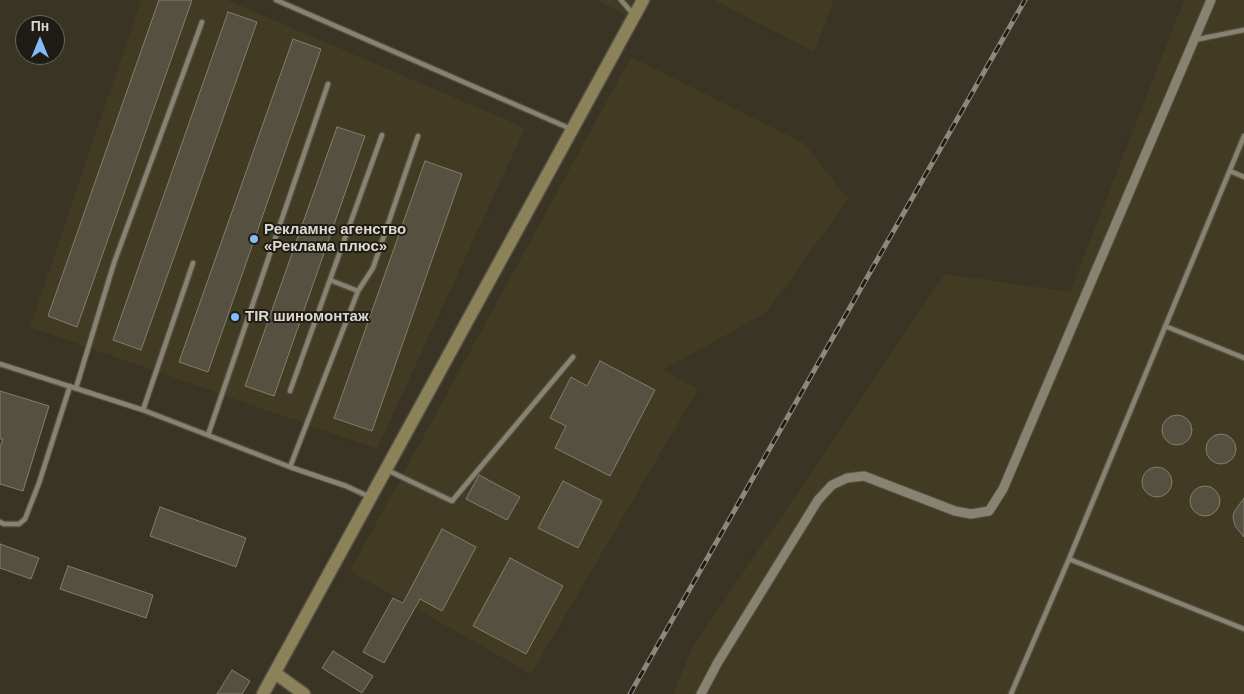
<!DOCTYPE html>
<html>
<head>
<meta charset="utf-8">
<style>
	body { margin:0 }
	#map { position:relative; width:1244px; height:694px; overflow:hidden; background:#393424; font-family:Arial,sans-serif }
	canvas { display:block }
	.north { position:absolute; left:15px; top:15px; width:50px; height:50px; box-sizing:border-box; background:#1e1c15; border:1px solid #6a675f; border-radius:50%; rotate:0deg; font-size:14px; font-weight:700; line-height:20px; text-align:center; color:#dbd8ce }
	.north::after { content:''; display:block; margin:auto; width:18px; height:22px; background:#82bcfa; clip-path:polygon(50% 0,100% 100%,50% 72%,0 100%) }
</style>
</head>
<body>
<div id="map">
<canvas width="1244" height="694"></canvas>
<div class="north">Пн</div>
</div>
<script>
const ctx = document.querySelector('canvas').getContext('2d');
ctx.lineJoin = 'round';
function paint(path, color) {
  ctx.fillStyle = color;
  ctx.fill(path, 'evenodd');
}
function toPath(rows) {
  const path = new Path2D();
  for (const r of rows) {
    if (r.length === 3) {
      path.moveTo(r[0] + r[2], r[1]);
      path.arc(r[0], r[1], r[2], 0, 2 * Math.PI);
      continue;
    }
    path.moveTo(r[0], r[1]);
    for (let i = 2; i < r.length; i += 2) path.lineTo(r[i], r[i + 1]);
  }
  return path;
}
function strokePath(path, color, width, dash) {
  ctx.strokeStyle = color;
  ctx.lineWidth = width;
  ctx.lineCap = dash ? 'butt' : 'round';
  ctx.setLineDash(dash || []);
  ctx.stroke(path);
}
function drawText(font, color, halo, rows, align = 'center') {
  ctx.font = font + ' Arial,sans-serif';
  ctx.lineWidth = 4;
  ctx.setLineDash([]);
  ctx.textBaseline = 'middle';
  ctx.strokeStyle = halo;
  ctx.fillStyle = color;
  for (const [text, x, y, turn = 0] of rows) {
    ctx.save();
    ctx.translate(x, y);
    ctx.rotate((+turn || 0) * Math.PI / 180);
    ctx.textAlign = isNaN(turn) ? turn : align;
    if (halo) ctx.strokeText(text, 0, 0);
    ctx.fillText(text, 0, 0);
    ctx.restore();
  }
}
paint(toPath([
	[141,0,227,0,525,128,377,449,30,327],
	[597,0,633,0,626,15],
	[714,0,834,0,814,52],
	[1184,0,1244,0,1244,694,673,694,691,650,945,274,1070,292],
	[631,57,805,144,848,199,767,312,663,370,698,389,531,674,350,571]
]), '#413b24');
const building = toPath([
	[159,0,192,0,77,327,48,316,159,0],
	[228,12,257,22,141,350,113,340,228,12],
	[293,39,321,49,208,372,179,362,293,39],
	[337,127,365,136,274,396,245,386,337,127],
	[425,161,462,174,372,431,334,418,425,161],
	[600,361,655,390,610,476,555,448,566,426,550,418,571,377,587,386,600,361],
	[0,391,49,406,23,491,0,484,0,447,3,439,0,439,0,391],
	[1177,430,15],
	[1221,449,15],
	[1157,482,15],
	[479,475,520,497,507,520,466,499,479,475],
	[563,481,602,501,578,548,538,528,563,481],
	[1205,501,15],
	[1244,498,1244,537,1235,526,1233,517,1234,512,1244,498],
	[160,507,246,538,236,567,150,536,160,507],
	[442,529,476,547,442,611,420,599,384,663,363,652,393,598,403,603,442,529],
	[0,544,39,558,31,579,0,568,0,544],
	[510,558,563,586,526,654,473,626,510,558],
	[68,566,153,595,146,618,60,589,68,566],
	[333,651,373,676,362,693,322,668,333,651],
	[232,670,250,681,242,694,217,694,232,670]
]);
paint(building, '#555040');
strokePath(building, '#837e6c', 1);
const lane = toPath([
	[276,0,571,129],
	[621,0,634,15],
	[1194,40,1244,30],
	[1230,171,1244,177],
	[330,280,358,291],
	[1165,326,1244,358],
	[0,364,143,410,290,467,346,486,370,497],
	[76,388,114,263,202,22],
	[290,391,382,135],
	[143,410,193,263],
	[208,435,328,84],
	[290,467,358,291,373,268,418,136],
	[387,470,452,501,573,357],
	[0,522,4,524,19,524,25,519,39,483,70,386],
	[1069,559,1244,629],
	[1011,694,1069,559,1244,136]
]);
const street = toPath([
	[701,694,718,662,818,500,832,485,847,478,864,476,955,511,971,514,989,511,1003,489,1211,0]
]);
const secondary = toPath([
	[275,673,304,694],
	[263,694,643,0]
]);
strokePath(lane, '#545043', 7);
strokePath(street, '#545043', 11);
strokePath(secondary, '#545043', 15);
strokePath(lane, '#888371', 4.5);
strokePath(street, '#888371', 9);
strokePath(secondary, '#8c825a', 12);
const rail = toPath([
	[630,694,1025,0]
]);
strokePath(rail, '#8c887b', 5);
strokePath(rail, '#1e1c15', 3, [9]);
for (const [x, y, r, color] of [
	[254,239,5,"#82bcfa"],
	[235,317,5,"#82bcfa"]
]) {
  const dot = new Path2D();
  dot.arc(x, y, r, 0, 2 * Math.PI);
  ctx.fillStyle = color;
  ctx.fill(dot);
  strokePath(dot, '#1e1c15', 2);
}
drawText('bold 15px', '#dbd8ce', '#1e1c15', [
	["Рекламне агенство",264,230],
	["«Реклама плюс»",264,247],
	["TIR шиномонтаж",245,317]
], 'left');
</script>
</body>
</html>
